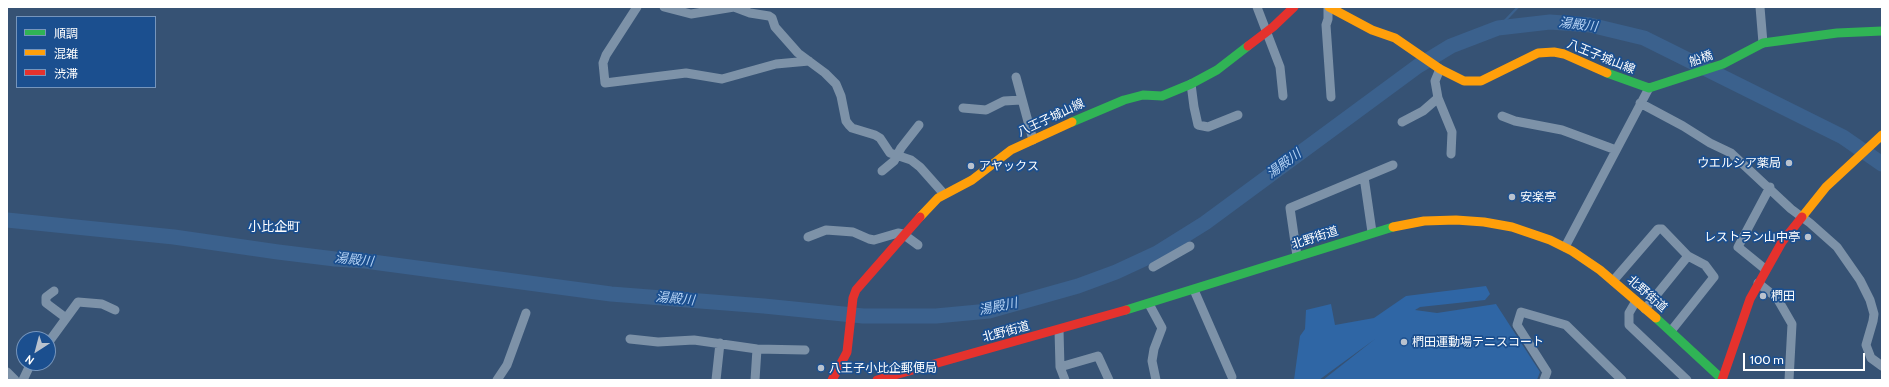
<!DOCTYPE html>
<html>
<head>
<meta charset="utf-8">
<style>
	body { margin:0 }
	#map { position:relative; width:1889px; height:387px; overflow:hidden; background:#365274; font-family:Cabin,"Noto Sans JP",sans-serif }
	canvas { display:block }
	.frame { position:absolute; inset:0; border:8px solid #fff; pointer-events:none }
	.legend { position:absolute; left:16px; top:16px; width:140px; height:72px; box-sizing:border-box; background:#1b4f8f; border:1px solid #7695bc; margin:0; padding:5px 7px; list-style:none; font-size:12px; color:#fff }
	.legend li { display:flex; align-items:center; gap:8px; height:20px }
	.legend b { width:20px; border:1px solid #7695bc }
	.north { position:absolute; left:16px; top:331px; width:40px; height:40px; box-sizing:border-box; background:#1b4f8f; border:1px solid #7695bc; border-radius:50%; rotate:216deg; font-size:11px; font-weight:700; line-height:16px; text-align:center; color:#fff }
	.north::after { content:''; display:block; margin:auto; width:14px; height:18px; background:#b9c2ce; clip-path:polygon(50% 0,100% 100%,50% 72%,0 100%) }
	.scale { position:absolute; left:1743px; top:353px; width:122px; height:18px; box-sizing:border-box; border:2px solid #fff; border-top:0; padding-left:5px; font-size:12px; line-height:14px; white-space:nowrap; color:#fff; -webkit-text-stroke:3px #1b4f8f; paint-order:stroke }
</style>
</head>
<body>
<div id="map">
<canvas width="1889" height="387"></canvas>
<div class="frame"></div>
<ul class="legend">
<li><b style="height:5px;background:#30b455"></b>順調</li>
<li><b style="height:5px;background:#ff9f0a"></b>混雑</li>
<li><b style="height:5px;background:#e5322d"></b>渋滞</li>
</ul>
<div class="north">N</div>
<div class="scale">100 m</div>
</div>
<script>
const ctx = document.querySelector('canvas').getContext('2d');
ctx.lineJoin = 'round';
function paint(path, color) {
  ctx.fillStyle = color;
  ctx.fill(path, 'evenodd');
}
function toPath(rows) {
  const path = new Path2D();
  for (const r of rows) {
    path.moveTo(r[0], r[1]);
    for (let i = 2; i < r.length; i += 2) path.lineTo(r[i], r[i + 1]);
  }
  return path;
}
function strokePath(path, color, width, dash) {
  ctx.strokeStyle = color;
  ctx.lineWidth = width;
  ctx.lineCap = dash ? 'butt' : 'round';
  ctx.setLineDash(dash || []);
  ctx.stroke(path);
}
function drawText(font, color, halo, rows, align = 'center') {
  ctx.font = font + ' Cabin,"Noto Sans JP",sans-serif';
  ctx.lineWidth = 3.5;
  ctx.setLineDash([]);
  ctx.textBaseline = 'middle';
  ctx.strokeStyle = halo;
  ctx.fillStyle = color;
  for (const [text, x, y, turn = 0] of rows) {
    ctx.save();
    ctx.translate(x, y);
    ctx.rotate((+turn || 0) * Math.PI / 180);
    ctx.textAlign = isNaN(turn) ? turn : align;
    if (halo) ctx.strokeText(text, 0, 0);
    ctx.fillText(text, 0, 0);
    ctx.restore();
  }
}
paint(toPath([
	[1486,286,1490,294,1485,300,1420,307,1415,310,1437,313,1496,304,1540,372,1537,380,1323,380,1375,339,1319,380,1294,380,1300,336,1305,329,1306,310,1331,304,1335,325,1374,318,1406,296]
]), '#2f66a5');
strokePath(toPath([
	[1498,28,1518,7]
]), '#3b618d', 2.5);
strokePath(toPath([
	[7,220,174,237,278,252,335,259,365,261,611,294,764,306,863,316,936,316,989,311,1078,286,1116,272,1157,253,1205,223,1418,66,1451,46,1498,28,1550,22,1590,25,1644,38,1843,137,1882,164]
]), '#3b618d', 15);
strokePath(toPath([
	[637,7,606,55,603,63,605,83,686,73,722,79,776,64,809,61],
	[664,7,691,14,734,7,750,13,769,16,772,18,775,27,798,53,825,73,836,84,841,96,846,121,849,125,852,128,875,135,880,138,890,153,911,160,920,167,944,194],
	[1257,7,1280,67,1283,96],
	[1328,7,1328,19,1326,25,1331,97],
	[1760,7,1763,43],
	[1440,69,1435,81,1438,98,1452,132,1451,154],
	[1016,77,1033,140],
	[1191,84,1194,107,1198,125,1208,127,1238,115],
	[1640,103,1683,126,1710,143,1731,153,1791,209,1810,223,1837,247,1860,280,1870,300,1874,314,1873,321,1866,345,1871,358,1882,366],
	[963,108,986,110,1004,101,1021,100],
	[1502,116,1515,121,1562,130,1616,150],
	[1402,122,1423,111,1438,98],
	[882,171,894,161,901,148,919,125],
	[1364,177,1372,232],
	[808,237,826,230,840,231,853,232,869,239,874,240,898,233,903,234,918,245],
	[1565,247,1649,88],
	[1297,256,1290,208,1393,165],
	[1153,267,1190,246],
	[1765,269,1738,247,1770,187],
	[1613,281,1658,229,1662,229,1688,256],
	[1758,283,1777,298,1792,324,1789,380],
	[1194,290,1232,377],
	[54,291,46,297,46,303,66,318],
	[1636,301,1629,313,1629,325,1687,380],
	[1149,304,1162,328,1154,349,1152,361,1156,380],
	[1645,309,1688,256,1705,265,1714,277,1671,331],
	[1059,330,1060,367,1065,380],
	[630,339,658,342,694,340,757,349,805,350],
	[48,343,78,302,102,304,115,310],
	[1060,367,1098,356,1109,380],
	[7,372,15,380],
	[23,380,31,363],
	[497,380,507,365,526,313],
	[716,380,720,343],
	[755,380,757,349],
	[1544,380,1547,372,1517,325,1521,312,1566,325,1622,380]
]), '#7d92a8', 9);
strokePath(toPath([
	[1607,73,1649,88,1723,64,1763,43,1837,33,1882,31],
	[1072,122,1124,100,1143,95,1162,96,1191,84,1217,70,1248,46],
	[1126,310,1393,227],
	[1656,318,1723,380]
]), '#30b455', 9);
strokePath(toPath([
	[1329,7,1372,30,1395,38,1440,69,1464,81,1481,81,1538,53,1554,52,1564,54,1607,73],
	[920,217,938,198,972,180,1011,150,1072,122],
	[1802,217,1826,187,1882,135],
	[1393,227,1424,221,1456,220,1484,222,1512,227,1550,240,1572,251,1600,270,1656,318]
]), '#ff9f0a', 9);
strokePath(toPath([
	[1248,46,1273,27,1294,7],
	[832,380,847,352,853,298,856,290,920,217],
	[877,380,1126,310],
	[1722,380,1750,299,1782,242,1802,217]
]), '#e5322d', 9);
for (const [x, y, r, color] of [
	[1789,163,4,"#b9c2ce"],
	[971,166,4,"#b9c2ce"],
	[1512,197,4,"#b9c2ce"],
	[1808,237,4,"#b9c2ce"],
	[1763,296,4,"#b9c2ce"],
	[1404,342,4,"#b9c2ce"],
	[821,368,4,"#b9c2ce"]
]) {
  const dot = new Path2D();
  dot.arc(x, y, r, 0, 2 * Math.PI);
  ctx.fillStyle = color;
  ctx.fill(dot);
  strokePath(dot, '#1b4f8f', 1.5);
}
drawText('12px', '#fff', '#1b4f8f', [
	["八王子城山線",1601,57,22],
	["船橋",1701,59,-19],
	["八王子城山線",1051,118,-25],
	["北野街道",1315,238,-18],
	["北野街道",1647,294,41],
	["北野街道",1006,332,-15]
]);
drawText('12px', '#fff', '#1b4f8f', [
	["ウエルシア薬局",1781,163,"right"],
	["アヤックス",979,166],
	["安楽亭",1520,197],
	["レストラン山中亭",1800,237,"right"],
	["椚田",1771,296],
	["椚田運動場テニスコート",1412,342],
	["八王子小比企郵便局",829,368]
], 'left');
drawText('italic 13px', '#b5d3f5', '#1b4f8f', [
	["湯殿川",1578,25,7],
	["湯殿川",1284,164,-37],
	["湯殿川",354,260,6],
	["湯殿川",675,299,5],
	["湯殿川",998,307,-12]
]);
drawText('13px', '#fff', '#1b4f8f', [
	["小比企町",274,227]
]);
</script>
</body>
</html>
